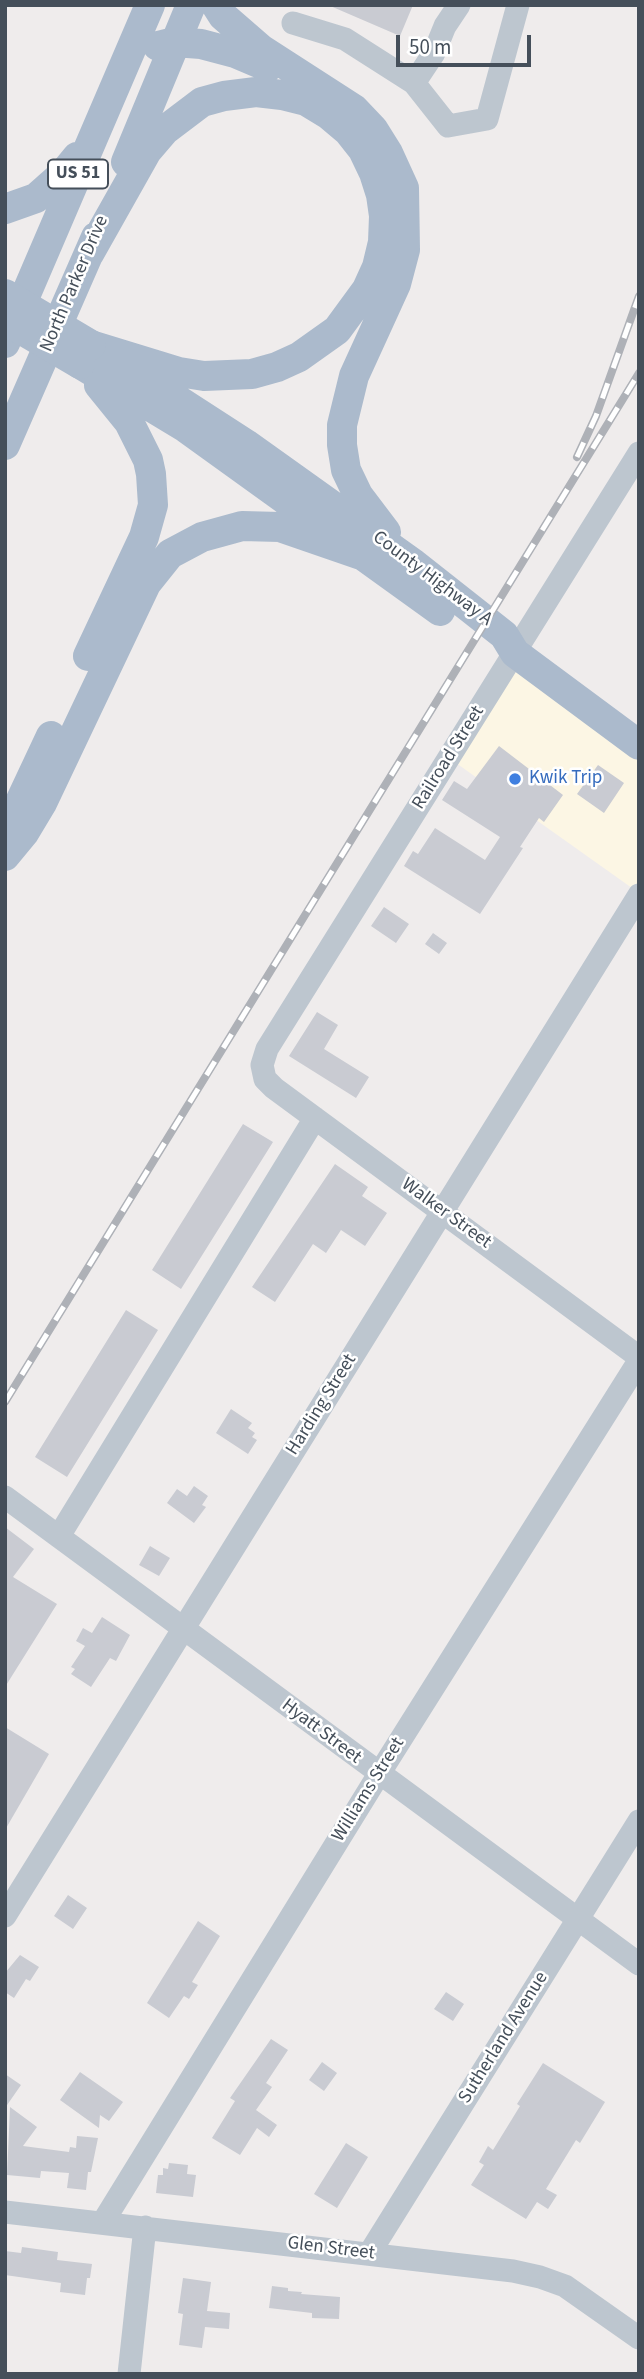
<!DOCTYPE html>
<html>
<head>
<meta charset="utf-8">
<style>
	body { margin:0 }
	#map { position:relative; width:644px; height:2379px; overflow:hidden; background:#efecec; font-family:"Source Sans 3",sans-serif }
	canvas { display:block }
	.frame { position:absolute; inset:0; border:7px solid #454f5a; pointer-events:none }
	.scale { position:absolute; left:396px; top:35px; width:135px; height:32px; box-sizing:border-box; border:4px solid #454f5a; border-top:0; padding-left:9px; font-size:21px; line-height:24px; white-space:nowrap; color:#454f5a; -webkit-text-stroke:5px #fff; paint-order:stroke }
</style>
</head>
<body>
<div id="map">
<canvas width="644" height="2379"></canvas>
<div class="frame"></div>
<div class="scale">50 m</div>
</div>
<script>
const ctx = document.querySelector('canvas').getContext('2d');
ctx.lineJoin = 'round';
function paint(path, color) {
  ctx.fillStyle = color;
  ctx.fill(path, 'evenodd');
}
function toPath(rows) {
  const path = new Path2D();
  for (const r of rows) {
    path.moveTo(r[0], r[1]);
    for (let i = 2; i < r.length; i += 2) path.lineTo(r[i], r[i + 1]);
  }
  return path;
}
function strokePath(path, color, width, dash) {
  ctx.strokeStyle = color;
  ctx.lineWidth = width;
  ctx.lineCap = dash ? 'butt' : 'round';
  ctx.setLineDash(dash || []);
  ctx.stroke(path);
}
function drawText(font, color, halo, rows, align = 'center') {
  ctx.font = font + ' "Source Sans 3",sans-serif';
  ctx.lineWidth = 5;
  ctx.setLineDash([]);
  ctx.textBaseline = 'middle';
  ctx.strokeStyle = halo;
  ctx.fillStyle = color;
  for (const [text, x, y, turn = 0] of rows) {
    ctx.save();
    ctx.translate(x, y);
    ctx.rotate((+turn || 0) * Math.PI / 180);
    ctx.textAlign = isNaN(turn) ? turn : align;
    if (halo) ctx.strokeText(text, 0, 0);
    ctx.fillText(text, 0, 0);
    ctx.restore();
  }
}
paint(toPath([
	[515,653,639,745,639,893,449,758]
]), '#fcf6e4');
paint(toPath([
	[328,5,413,5,400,36],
	[499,746,563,795,544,822,539,818,520,847,523,848,480,914,404,866,413,851,418,854,435,828,485,860,500,837,442,800,454,781,467,789],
	[598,765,624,783,604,813,577,794],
	[384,907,409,924,396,943,371,926],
	[433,933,447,943,439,954,425,944],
	[317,1012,338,1025,324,1049,369,1077,356,1098,289,1056],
	[243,1124,273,1142,181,1289,152,1270],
	[335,1164,368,1187,362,1196,387,1213,365,1246,341,1230,326,1253,313,1244,275,1302,252,1287],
	[126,1310,158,1330,67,1477,35,1457],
	[231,1409,252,1423,248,1428,255,1433,252,1437,257,1440,248,1454,216,1433],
	[194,1486,208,1496,202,1505,206,1507,194,1523,167,1503,177,1489,187,1496],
	[5,1527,34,1549,13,1577,57,1604,5,1687],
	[150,1546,170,1558,159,1576,139,1565],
	[102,1617,130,1635,116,1661,110,1658,91,1687,71,1674,75,1669,71,1667,85,1646,76,1641,83,1628,92,1633],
	[5,1727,49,1754,5,1830],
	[68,1895,87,1908,73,1929,54,1916],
	[198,1921,220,1936,192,1982,198,1985,189,1999,184,1996,169,2018,147,2003],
	[20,1955,39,1967,30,1981,26,1979,14,1998,5,1992,5,1973],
	[446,1992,464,2004,453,2021,434,2009],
	[271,2039,288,2050,266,2083,272,2087,256,2110,277,2125,269,2137,257,2128,240,2155,212,2138,235,2101,230,2098],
	[322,2062,337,2073,324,2091,309,2080],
	[543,2063,605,2102,580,2143,576,2140,546,2189,557,2195,548,2209,537,2202,526,2219,471,2185,484,2165,479,2162,488,2146,493,2150,520,2106,517,2104],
	[80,2072,123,2102,109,2121,100,2115,99,2128,60,2100],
	[5,2074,21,2085,5,2108],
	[10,2107,37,2127,23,2146,69,2152,70,2147,76,2148,77,2136,98,2138,91,2172,88,2172,86,2190,67,2188,69,2173,41,2171,40,2178,7,2175],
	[346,2143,368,2157,337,2208,314,2194],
	[169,2163,188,2165,187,2174,196,2175,193,2197,156,2193,158,2175,163,2175,163,2168,168,2169],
	[22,2247,58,2252,57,2260,92,2264,90,2278,87,2278,85,2295,60,2292,61,2283,5,2275,5,2251,21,2253],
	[183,2278,211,2282,207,2311,230,2313,229,2329,205,2327,202,2348,179,2345,183,2314,178,2313],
	[272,2286,288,2288,288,2291,302,2292,301,2294,340,2297,339,2319,312,2318,312,2313,269,2308]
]), '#c9cbd2');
strokePath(toPath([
	[293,23,345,39,414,83,448,126,487,119,518,5],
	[414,83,434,53,445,26,459,5],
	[639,453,267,1049,262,1065,265,1079,274,1088,639,1357],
	[5,1497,639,1964],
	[59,1536,315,1118],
	[5,1916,639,895],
	[5,2212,513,2271,540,2277,565,2286,639,2338],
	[103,2222,379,1774,639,1361],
	[369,2254,639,1821],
	[129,2374,145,2227]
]), '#bdc6cf', 23);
strokePath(toPath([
	[216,5,223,16,261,49,354,109,373,129,388,153,404,188,405,250,396,284,354,376,342,425,342,445,346,470,358,495,386,532],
	[158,46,174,42,201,44,235,53,268,67],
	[126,162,191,5],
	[5,209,36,198,63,174,77,157],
	[89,254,147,151,165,130,202,102,224,96,256,92,282,95,306,101,329,115,348,131,363,150,374,173,381,195,384,216,383,242,377,267,367,289,337,330,299,357,277,367,252,374,204,376,179,372,91,345],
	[5,343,150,5],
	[80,364,186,428,440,611],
	[127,367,246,444,414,564,504,635,515,653,639,745],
	[5,445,96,237],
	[88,656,144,537,153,505,151,474,148,460,129,422,99,385],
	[5,821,20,802,51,736],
	[5,856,24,833,42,803,146,584,170,554,202,537,242,526,280,527,367,557]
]), '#abbacc', 30);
const rail = toPath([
	[577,457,596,416,639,296],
	[5,1402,639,373]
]);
strokePath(rail, '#aeb1b7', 8);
strokePath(rail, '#fff', 5, [16]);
strokePath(toPath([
	[5,294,91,345],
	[5,320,80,364]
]), '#abbacc', 30);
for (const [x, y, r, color] of [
	[515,779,7,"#3f7fe0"]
]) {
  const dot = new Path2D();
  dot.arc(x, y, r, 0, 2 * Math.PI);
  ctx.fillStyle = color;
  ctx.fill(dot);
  strokePath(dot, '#fff', 2.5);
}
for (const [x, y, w] of [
	[78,174,60]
]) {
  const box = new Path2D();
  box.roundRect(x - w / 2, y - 14.5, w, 29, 5);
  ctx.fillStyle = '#fff';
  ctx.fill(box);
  strokePath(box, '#454f5a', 2);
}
drawText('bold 18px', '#454f5a', null, [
	["US 51",78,174]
]);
drawText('19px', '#454f5a', '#fff', [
	["North Parker Drive",75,284,-67],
	["County Highway A",432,579,37],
	["Railroad Street",449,758,-58],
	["Walker Street",446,1214,36],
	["Harding Street",322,1405,-58],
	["Hyatt Street",321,1732,37],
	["Williams Street",369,1790,-58],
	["Sutherland Avenue",504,2038,-58],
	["Glen Street",331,2249,7]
]);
drawText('19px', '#366cbe', '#fff', [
	["Kwik Trip",529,779]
], 'left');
</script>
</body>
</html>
